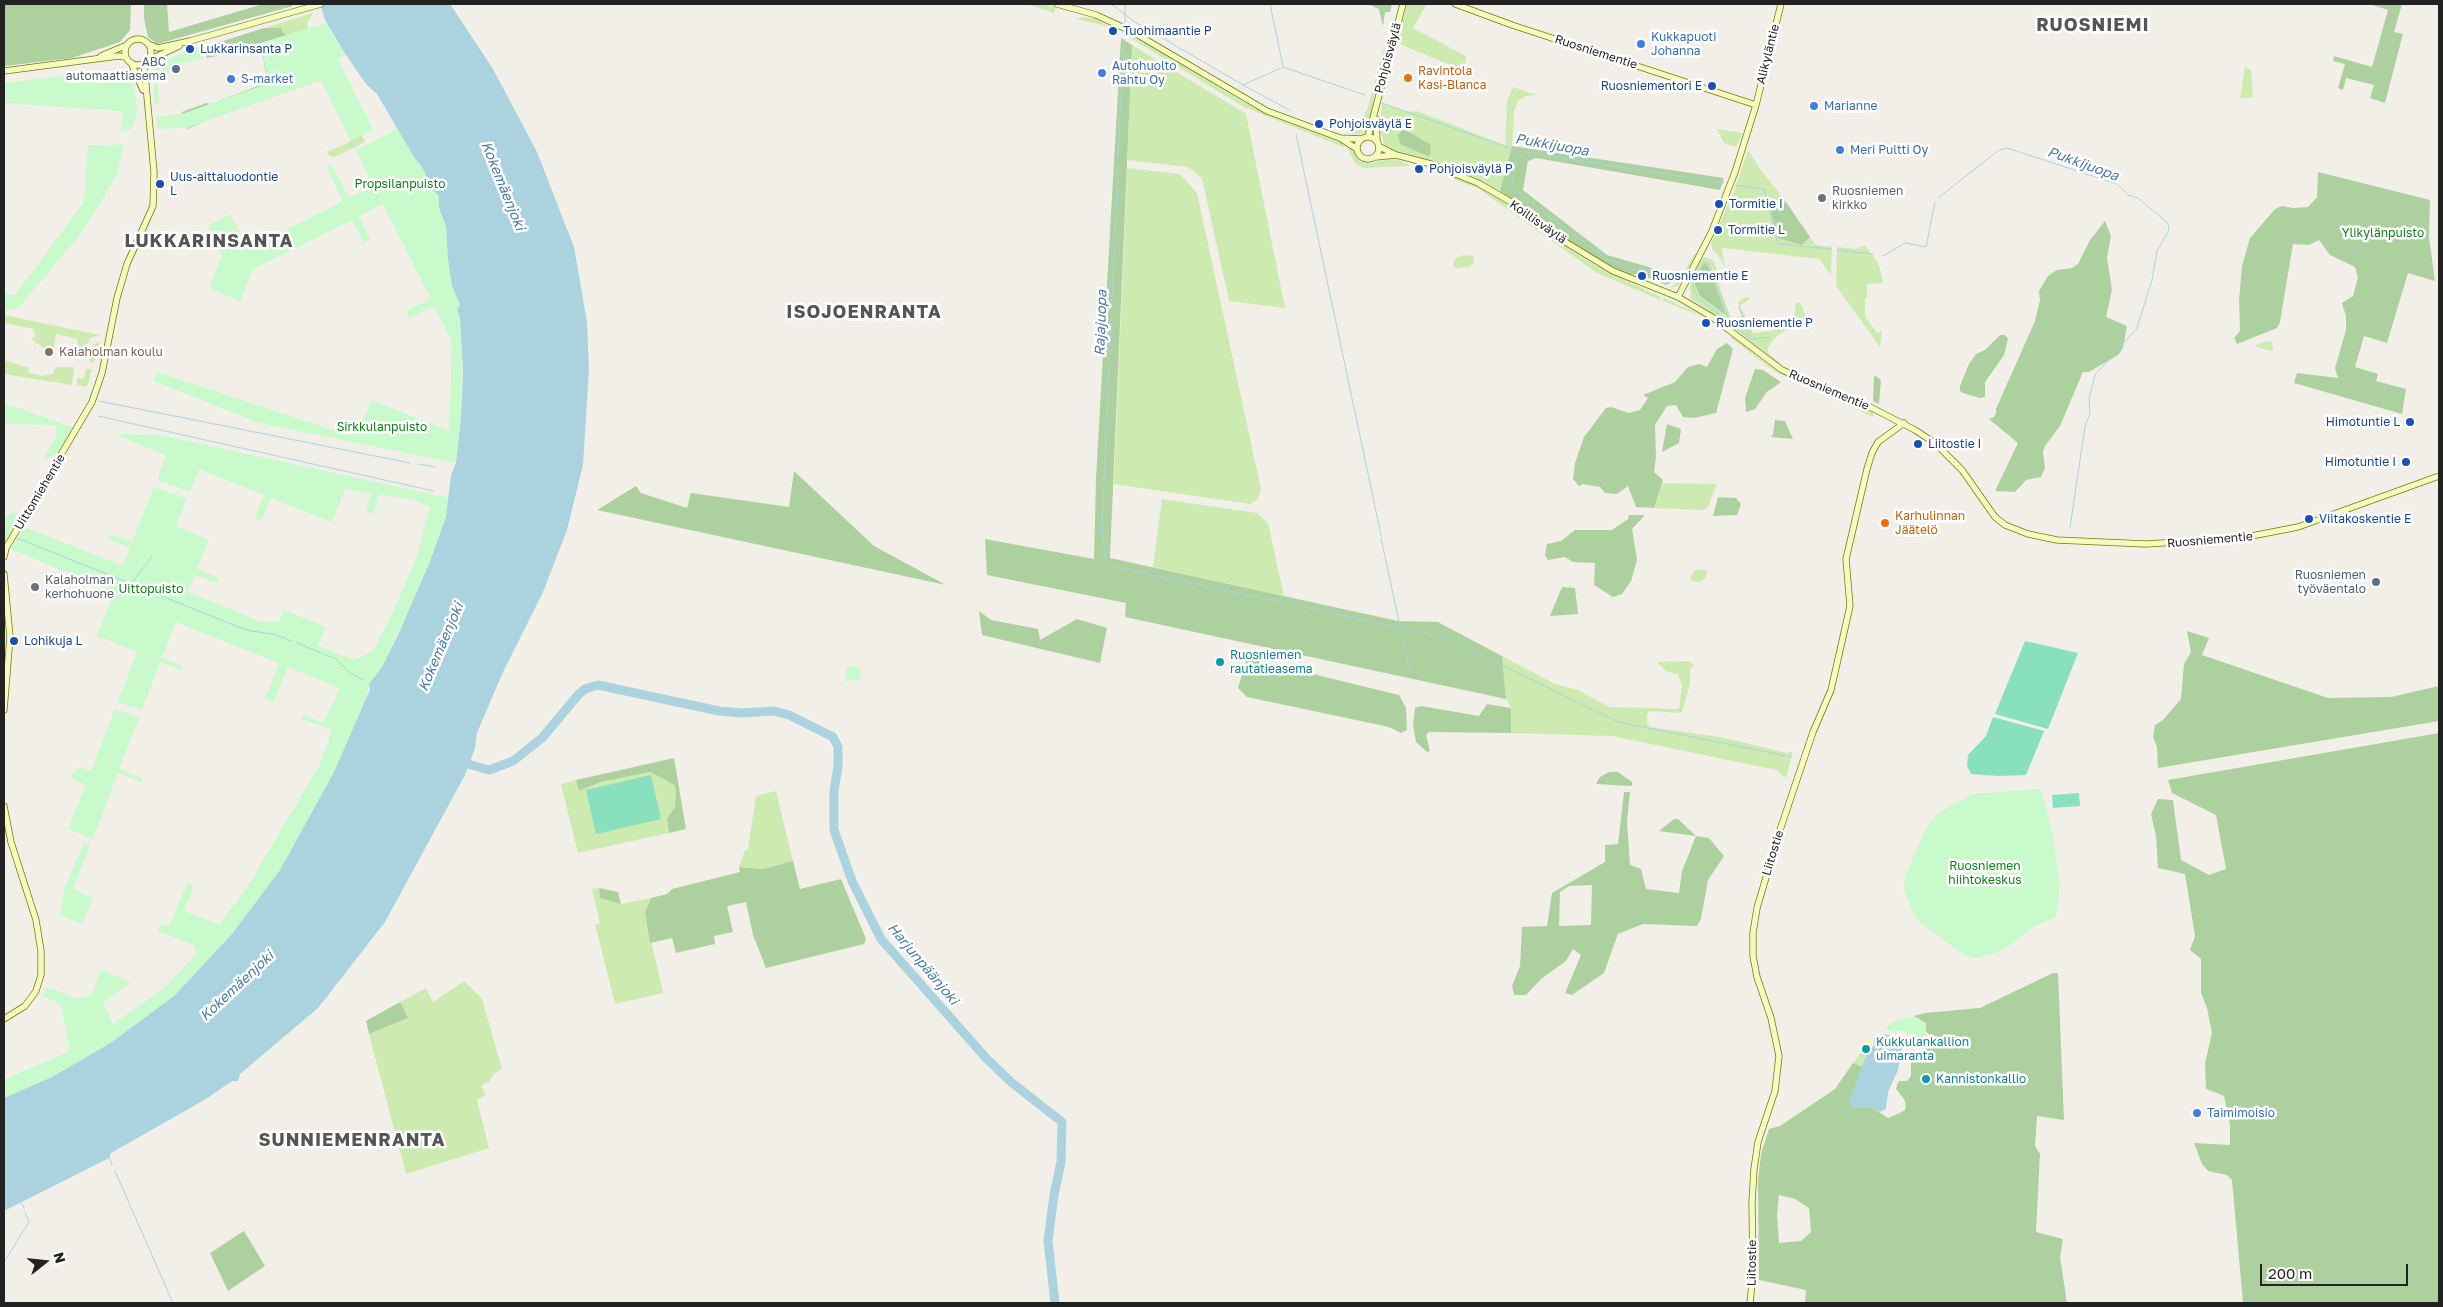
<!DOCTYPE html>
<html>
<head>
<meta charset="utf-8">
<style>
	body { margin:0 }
	#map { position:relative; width:2443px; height:1307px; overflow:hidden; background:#f2efe9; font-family:"Golos Text",sans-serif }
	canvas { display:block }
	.frame { position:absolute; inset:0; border:5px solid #222; pointer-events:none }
	.north { position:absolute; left:20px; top:1237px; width:50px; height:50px; -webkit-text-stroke:4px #fff; paint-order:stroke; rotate:74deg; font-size:14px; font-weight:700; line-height:20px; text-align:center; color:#222 }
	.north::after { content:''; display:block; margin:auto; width:18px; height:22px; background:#222; clip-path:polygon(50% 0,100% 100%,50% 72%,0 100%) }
	.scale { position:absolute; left:2260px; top:1264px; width:148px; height:22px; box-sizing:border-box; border:2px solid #222; border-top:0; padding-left:6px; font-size:15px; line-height:18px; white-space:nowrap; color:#222; -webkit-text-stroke:4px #fff; paint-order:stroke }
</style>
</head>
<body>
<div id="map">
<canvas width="2443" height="1307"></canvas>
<div class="frame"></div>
<div class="north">N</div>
<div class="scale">200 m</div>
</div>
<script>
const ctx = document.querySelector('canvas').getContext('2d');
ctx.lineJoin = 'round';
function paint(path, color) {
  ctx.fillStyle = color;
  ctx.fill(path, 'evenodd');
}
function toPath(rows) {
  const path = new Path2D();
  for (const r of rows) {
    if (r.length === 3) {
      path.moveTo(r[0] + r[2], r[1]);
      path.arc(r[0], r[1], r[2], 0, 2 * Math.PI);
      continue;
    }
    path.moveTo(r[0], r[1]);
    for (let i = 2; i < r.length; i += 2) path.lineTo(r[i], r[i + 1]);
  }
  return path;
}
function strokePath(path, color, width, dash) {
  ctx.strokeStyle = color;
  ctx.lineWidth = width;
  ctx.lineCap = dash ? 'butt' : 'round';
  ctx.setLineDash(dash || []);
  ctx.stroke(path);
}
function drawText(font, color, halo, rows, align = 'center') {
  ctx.font = font + ' "Golos Text",sans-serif';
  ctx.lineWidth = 5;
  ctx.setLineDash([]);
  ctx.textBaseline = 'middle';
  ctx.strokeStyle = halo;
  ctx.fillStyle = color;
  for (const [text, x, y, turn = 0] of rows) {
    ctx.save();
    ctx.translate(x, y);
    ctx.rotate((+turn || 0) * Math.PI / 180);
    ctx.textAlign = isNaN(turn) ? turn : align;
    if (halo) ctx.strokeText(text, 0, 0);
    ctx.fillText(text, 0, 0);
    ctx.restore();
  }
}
paint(toPath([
	[1026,4,1042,4,1056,7,1054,13],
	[1407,4,1427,4,1413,28,1466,56,1465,68,1468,70,1467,72,1402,45,1398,41],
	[313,13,307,23,309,33,365,142,334,157,329,156,327,151,330,151,351,141,321,80,211,119,275,91,281,33,279,28,264,28],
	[1083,17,1096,19,1108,26,1076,19],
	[1119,31,1149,44,1241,101,1272,117,1346,144,1343,147,1244,107],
	[1132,45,1246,114,1285,308,1229,301,1202,178,1188,167,1127,160],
	[1384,47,1386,52,1374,96,1371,125,1365,133,1352,135,1363,118,1369,104],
	[2245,67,2251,70,2253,96,2250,98,2240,98],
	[1513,87,1536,95,1526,96,1518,101,1514,111,1512,146,1500,191,1460,170,1391,150,1384,144,1380,129,1382,103,1409,112,1417,111,1505,145,1507,101],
	[1717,129,1743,133,1736,147,1724,143],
	[1349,145,1361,162,1372,163,1389,159,1399,160,1411,166,1363,168,1355,163,1348,150],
	[1748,150,1760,169,1786,202,1770,205,1802,245,1810,237,1816,245,1832,247,1831,275,1819,259,1722,248,1725,268,1718,255,1713,251,1711,243,1734,191],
	[1424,167,1434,168,1478,186,1513,207,1564,246,1598,267,1661,297,1660,300,1597,273,1479,189],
	[1127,168,1180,174,1197,193,1261,489,1258,499,1250,504,1114,484],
	[1865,245,1878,263,1882,276,1883,283,1867,284,1867,298,1865,298,1865,316,1877,333,1882,331,1880,347,1836,286,1837,247,1856,249],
	[1695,253,1697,254,1683,280,1678,286,1669,288,1680,280],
	[1463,255,1473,256,1474,262,1470,267,1455,268,1453,264,1455,259],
	[1705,257,1713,260,1715,264,1723,291,1710,261,1731,318,1744,327,1738,302,1746,297,1751,298,1740,306,1753,333,1771,331,1794,316,1796,303,1800,303,1806,316,1776,337,1768,347,1768,353,1783,366,1855,395,1778,364,1734,328,1691,299,1690,285,1701,259],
	[1664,298,1692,311,1701,316,1663,301],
	[4,315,100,335,90,338,85,349,76,348,78,339,56,334,54,348,43,348,31,339,35,337,34,329,4,323],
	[1730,337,1734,337,1772,368,1799,382,1854,403,1874,413,1873,417,1774,371],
	[2266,341,2272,342,2273,349,2271,351,2254,346],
	[98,342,100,342,94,363,92,363,89,360,93,345],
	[4,360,29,368,28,372,41,376,53,374,56,367,74,367,72,385,4,374],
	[86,369,92,369,88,384,85,387,77,385,77,378,83,379],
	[1662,483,1717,484,1708,507,1703,510,1654,508],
	[1162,499,1257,513,1268,523,1284,596,1153,567],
	[1703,569,1707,571,1706,578,1699,582,1691,581,1691,576,1695,570],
	[1502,656,1555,684,1578,690,1609,707,1679,709,1682,685,1678,675,1666,671,1657,662,1689,661,1694,665,1690,669,1690,684,1682,712,1680,713,1651,711,1647,714,1647,723,1651,727,1720,737,1787,753,1793,751,1786,778,1776,770,1612,736,1511,733,1511,708,1506,699],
	[650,772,674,785,676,791,675,807,667,819,669,833,578,853,561,784,576,780,579,791,601,782],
	[776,791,793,861,763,869,739,867,745,850,748,849,756,796],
	[599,888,601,898,621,904,651,898,645,912,663,993,615,1004,595,924,600,923,592,889],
	[464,981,482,999,502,1069,493,1074,490,1081,481,1086,486,1095,477,1100,489,1148,406,1174,369,1034,408,1018,400,1002,426,988,433,1002],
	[1861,1052,1865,1054,1866,1060,1863,1067,1853,1063]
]), '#cdebb0');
paint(toPath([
	[4,4,131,4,130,30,120,42,72,58,4,66],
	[144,4,167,4,169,32,263,4,290,4,293,6,157,44,148,37,144,19],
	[1368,4,1392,4,1390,12,1385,12,1383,26,1379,9],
	[2369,4,2402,4,2394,32,2403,34,2385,103,2370,98,2374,85,2346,78,2343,90,2338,88,2345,64,2333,61,2334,56,2372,67,2388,10],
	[264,28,279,28,282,29,282,32,285,33,275,91,187,129,181,120,182,112,206,103,211,104,268,82,260,43,245,46,246,50,207,58,204,47],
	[1121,38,1132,45,1110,558,1398,621,1438,622,1502,656,1506,699,1125,617,1126,603,987,575,985,539,1094,559,1096,478],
	[1403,129,1430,144,1431,154,1428,156,1400,144,1398,135],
	[1512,146,1724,178,1720,190,1536,158,1528,161,1523,190,1607,255,1673,274,1680,270,1676,280,1666,285,1639,274,1629,275,1599,260,1558,234,1500,191],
	[2318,172,2430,200,2429,237,2435,281,2408,273,2387,343,2364,336,2355,367,2378,374,2376,381,2406,389,2402,414,2294,383,2297,373,2338,378,2335,368,2346,330,2346,316,2342,303,2353,296,2358,277,2355,267,2330,255,2319,240,2309,245,2293,244,2280,322,2277,328,2237,344,2234,338,2240,331,2239,300,2242,266,2250,238,2275,209,2282,206,2293,208,2308,207,2317,197],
	[1786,202,1810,237,1802,245,1778,238,1769,205],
	[2105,221,2111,236,2107,258,2112,290,2106,317,2127,326,2123,348,2118,355,2089,372,2083,372,2060,426,2045,446,2043,452,2045,468,2041,477,2026,480,2015,492,1995,491,2018,443,1989,419,1994,417,1996,413,1996,409,2035,321,2040,300,2039,291,2048,276,2057,270,2072,268,2078,264,2090,240],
	[1704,263,1708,265,1726,315,1700,296,1695,284,1698,274],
	[2000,335,2005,335,2008,338,2004,355,1985,382,1985,397,1980,398,1963,393,1960,391,1960,386,1969,364,1976,354,1985,350],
	[1727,343,1733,349,1716,413,1694,418,1683,417,1676,405,1667,406,1655,425,1656,457,1654,472,1663,480,1654,508,1636,507,1628,486,1617,494,1605,493,1600,487,1583,484,1579,486,1573,479,1575,463,1584,437,1606,408,1611,407,1629,413,1640,410,1648,398,1643,395,1675,382,1688,367,1699,364,1707,367,1717,349],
	[1755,369,1763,370,1781,382,1767,392,1755,409,1746,412,1745,398],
	[1874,375,1881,380,1879,404,1873,401],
	[1775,420,1785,421,1793,439,1771,437,1773,434],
	[1667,424,1681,429,1679,443,1662,452],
	[794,471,874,546,946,585,597,510,636,486,641,493,687,508,691,493,789,507],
	[1718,497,1736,498,1741,504,1737,515,1713,516],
	[1629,515,1645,515,1632,529,1637,560,1631,581,1622,594,1613,597,1594,585,1595,563,1573,562,1565,557,1548,560,1545,555,1547,544,1561,541,1575,530,1612,530,1628,519],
	[1562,587,1575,588,1578,614,1550,616],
	[979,611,991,620,1038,629,1040,640,1077,619,1107,628,1100,663,982,635],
	[2187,631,2209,638,2202,655,2328,698,2391,697,2439,686,2439,721,2158,768,2157,747,2153,737,2155,725,2163,720,2181,699,2184,664,2191,652],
	[1251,659,1399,695,1406,708,1407,730,1401,733,1389,727,1247,697,1238,688,1246,661],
	[1487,704,1511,708,1511,733,1429,732,1426,735,1430,751,1427,752,1416,742,1413,725,1415,708,1421,706,1479,716],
	[2439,733,2439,1303,2243,1303,2232,1180,2227,1175,2208,1171,2202,1164,2194,1143,2230,1145,2230,1124,2224,1096,2206,1089,2205,1063,2212,1033,2207,1008,2201,993,2201,959,2190,950,2195,936,2185,874,2158,868,2156,836,2151,814,2158,799,2173,800,2181,860,2209,875,2226,869,2216,815,2172,793,2168,780],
	[674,758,686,829,669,833,667,819,675,807,676,791,674,785,650,772,601,782,579,791,576,780],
	[1609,772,1618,772,1632,782,1632,786,1596,784,1600,777],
	[1624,792,1630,792,1627,821,1630,865,1641,869,1646,889,1679,893,1682,871,1696,836,1659,831,1674,819,1678,819,1696,836,1709,838,1724,856,1708,880,1701,919,1697,926,1643,924,1618,934,1604,973,1572,995,1565,993,1581,955,1573,949,1566,961,1541,979,1526,995,1514,995,1512,986,1520,966,1522,927,1547,926,1552,893,1605,862,1605,845,1618,844],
	[1592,885,1591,925,1559,926,1560,892,1569,886],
	[793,861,800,889,841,879,866,939,864,944,766,968,753,935,746,902,727,906,733,932,714,936,715,944,676,953,672,938,650,943,645,912,651,898,667,894,672,889,740,872,739,867,763,869],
	[599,888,618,892,621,904,600,898],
	[2053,973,2058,973,2064,1120,2037,1116,2035,1146,2040,1154,2036,1232,2063,1239,2060,1257,2067,1303,1805,1303,1806,1290,1759,1280,1758,1180,1761,1154,1769,1129,1780,1126,1835,1089,1853,1063,1863,1067,1850,1100,1852,1106,1873,1108,1888,1118,1900,1113,1905,1110,1906,1105,1904,1099,1896,1089,1897,1085,1899,1081,1907,1081,1911,1076,1911,1058,1914,1051,1926,1051,1930,1036,1914,1016,1925,1013,1980,1008],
	[1779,1195,1795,1199,1809,1208,1811,1232,1801,1241,1779,1243,1777,1215],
	[400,1002,408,1018,369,1034,366,1021],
	[244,1231,265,1266,228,1291,210,1253]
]), '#add19e');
paint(toPath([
	[1871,1038,1873,1047,1867,1057,1861,1052,1864,1043]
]), '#fff1ba');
paint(toPath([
	[327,23,346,55,338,59,373,129,351,141,321,80,187,128,158,129,156,117,182,114,269,83,260,43],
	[199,47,204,58,181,64,157,81,160,104,155,104,153,70,171,58],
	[113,70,132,79,138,112,131,129,121,132,123,111,4,103,4,83],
	[398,129,422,167,433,190,439,196,439,209,446,226,448,259,452,286,460,304,457,310,460,317,462,351,461,417,456,463,259,423,154,381,157,372,351,436,358,419,363,420,371,400,449,431,452,341,434,306,409,318,406,311,431,299,383,204,359,216,370,239,364,243,352,220,253,269,240,301,212,289,210,284,222,256,209,229,211,224,230,214,248,249,343,201,326,166,331,163,349,198,373,186,356,150],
	[124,143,117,175,80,235,18,308,4,311,4,294,15,295,84,202,88,145,111,146],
	[4,405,16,407,74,428,60,452,48,458,44,458,56,436,56,425,4,424],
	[114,434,160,435,449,498,446,517,424,578,382,667,375,679,370,682,365,701,334,772,280,870,232,934,174,996,112,1042,52,1077,4,1098,4,1080,70,1051,61,1004,42,996,46,987,79,999,91,995,101,970,131,982,103,1002,113,1024,162,990,197,954,194,945,158,931,160,924,169,927,187,883,194,885,184,911,220,925,252,879,319,766,332,730,301,719,303,715,323,723,340,688,288,667,273,703,265,699,279,663,176,622,162,658,183,666,182,670,160,662,142,710,118,702,137,652,97,636,114,592,11,549,24,527,123,566,130,548,107,539,110,534,132,542,154,487,187,499,176,526,209,540,197,569,220,578,217,583,195,575,188,592,259,621,279,622,284,610,326,627,318,646,355,660,373,651,394,610,417,556,430,507,414,500,380,494,373,514,365,511,371,494,345,489,332,522,271,498,261,521,255,518,264,495,199,469,190,492,157,480,166,455],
	[12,512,20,518,4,549,4,520],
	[855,665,861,670,860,680,845,681,847,668],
	[115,709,139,718,119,769,140,777,144,783,118,773,93,839,68,829,86,785,70,778,78,767,91,771],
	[2041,789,2053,836,2060,885,2056,917,2033,927,2009,946,1995,953,1976,958,1964,955,1917,920,1903,889,1906,875,1919,843,1930,822,1940,812,1972,794],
	[84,843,90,845,73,889,93,898,82,924,60,915,64,889],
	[1914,1016,1926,1023,1926,1035,1920,1043,1906,1031,1888,1031,1887,1028,1892,1022]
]), '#c8facc');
paint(toPath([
	[2025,641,2078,653,2048,729,1995,714],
	[1993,717,2044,731,2026,775,1999,776,1971,774,1967,766,1968,755,1986,736],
	[651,775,661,819,596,834,586,790],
	[2079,793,2080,806,2053,808,2052,795]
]), '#88e0be');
paint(toPath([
	[320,4,450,4,493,69,537,152,574,247,587,322,589,369,583,465,567,530,543,592,502,674,477,733,475,748,465,775,385,922,318,1008,240,1074,238,1081,232,1081,206,1099,111,1153,109,1158,4,1211,4,1098,52,1077,112,1042,174,996,232,934,280,870,334,772,365,701,370,690,369,684,382,667,398,635,429,564,446,517,451,475,456,463,461,417,463,370,460,317,457,310,460,304,452,286,448,259,446,226,439,208,439,196,433,190,422,167,414,157,377,94,366,84,346,55,325,20],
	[1882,1034,1902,1037,1904,1040,1898,1070,1888,1092,1886,1109,1880,1112,1873,1108,1854,1108,1851,1106,1850,1100,1854,1088,1867,1054,1874,1045,1874,1038]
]), '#aad3df');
strokePath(toPath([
	[1111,4,1135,22,1243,85,1283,67,1365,95],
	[1270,4,1283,66],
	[1125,23,1125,4],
	[1243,85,1291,111],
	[1382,103,1518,151,1724,183],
	[1296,134,1381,535],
	[1518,152,1511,187,1605,258,1632,269,1644,270,1667,279,1678,274],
	[1118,158,1124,39],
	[1735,185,1764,189,1778,244,1831,249],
	[1938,198,1999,150,2007,148,2117,184,2128,195,2138,198,2168,223,2169,230,2157,251,2152,280,2137,328,2095,375,2089,399,2090,414,2085,426,2070,528],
	[1837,250,1873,254],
	[1883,256,1905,243,1926,247,1935,202],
	[1739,307,1750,336],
	[1730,322,1709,264,1704,261,1697,273,1693,287,1698,298,1751,339,1770,337],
	[99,401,410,463],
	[98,416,434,491],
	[418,464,435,467],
	[1104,481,1118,166],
	[1104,488,1102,525,1106,565,1445,637,1618,722,1792,757],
	[4,533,5,534],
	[17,538,236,626,251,631,273,634,291,641],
	[1381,538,1410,672],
	[132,583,152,556],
	[297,643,336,659,350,673,363,680],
	[109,1156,112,1165],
	[115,1171,173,1303],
	[21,1202,24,1208],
	[4,1262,29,1222,25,1212]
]), '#aad3df', 1);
strokePath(toPath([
	[460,756,468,764,489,770,513,761,542,738,578,695,585,689,598,685,719,711,742,713,774,711,789,715,833,737,838,747,838,766,834,791,834,830,852,881,881,939,986,1058,1011,1082,1062,1122,1061,1162,1054,1195,1048,1241,1055,1303]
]), '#aad3df', 9);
const secondary = toPath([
	[1057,4,1096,15,1133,32,1267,111,1340,138,1357,149],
	[1455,4,1512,25,1756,105],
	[138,52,13],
	[148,44,158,48,190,41,321,4],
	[101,56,127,45],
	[149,60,179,46],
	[132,65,143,90],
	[4,71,118,56,125,57],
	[1376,119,1377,141],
	[1368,148,11],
	[1368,137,1403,4],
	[1340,138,1362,139],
	[1380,147,1396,155,1431,164,1478,183,1511,202,1552,234,1613,271,1678,297,1712,317,1782,370,1870,407,1915,430,1935,443,1962,470,1995,517,2005,525,2028,534,2057,540,2146,544,2241,538,2298,527,2439,476],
	[1376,157,1396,155],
	[1678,297,1712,231,1735,172,1756,105,1781,4],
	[4,557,6,548,92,402,102,373,117,298,127,264,153,206,154,172,144,64],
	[4,574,10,637,4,710],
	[4,806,11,842,36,920,41,951,41,975,36,991,25,1006,4,1019],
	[1750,1303,1753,1273,1752,1203,1754,1169,1758,1142,1775,1091,1779,1056,1771,1018,1757,977,1753,956,1753,933,1757,908,1780,830,1813,732,1831,690,1850,606,1846,559,1867,469,1872,453,1878,442,1904,423]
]);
strokePath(secondary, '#707d05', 7);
strokePath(secondary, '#f7fabf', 5.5);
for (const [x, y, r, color] of [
	[1113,31,5,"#1a4fb4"],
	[1641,44,5,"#3f7fe0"],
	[190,49,5,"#1a4fb4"],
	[176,69,5,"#5c6f8a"],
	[1102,73,5,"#3f7fe0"],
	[1408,78,5,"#e8710a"],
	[231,79,5,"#3f7fe0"],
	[1712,86,5,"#1a4fb4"],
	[1814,106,5,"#3f7fe0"],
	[1319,124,5,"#1a4fb4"],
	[1840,150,5,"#3f7fe0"],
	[1419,169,5,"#1a4fb4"],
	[160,184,5,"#1a4fb4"],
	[1822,198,5,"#6b7280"],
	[1719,204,5,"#1a4fb4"],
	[1718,230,5,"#1a4fb4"],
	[1642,276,5,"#1a4fb4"],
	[1706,323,5,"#1a4fb4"],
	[49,352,5,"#8d6e63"],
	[2410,422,5,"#1a4fb4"],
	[1918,444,5,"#1a4fb4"],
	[2406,462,5,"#1a4fb4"],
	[2309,519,5,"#1a4fb4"],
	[1885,523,5,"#e8710a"],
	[2376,582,5,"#5c6f8a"],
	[35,587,5,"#6b7280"],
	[14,641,5,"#1a4fb4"],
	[1220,662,5,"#0f9aa8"],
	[1866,1049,5,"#0f9aa8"],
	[1926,1079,5,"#0f9aa8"],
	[2197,1113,5,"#3f7fe0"]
]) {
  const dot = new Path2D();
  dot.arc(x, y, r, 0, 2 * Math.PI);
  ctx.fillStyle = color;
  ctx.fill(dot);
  strokePath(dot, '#fff', 2);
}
drawText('12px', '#164399', '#fff', [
	["Tuohimaantie P",1123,31],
	["Lukkarinsanta P",200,49],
	["Ruosniementori E",1702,86,"right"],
	["Pohjoisväylä E",1329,124],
	["Pohjoisväylä P",1429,169],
	["Uus-aittaluodontie",170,177],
	["L",170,191],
	["Tormitie I",1729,204],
	["Tormitie L",1728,230],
	["Ruosniementie E",1652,276],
	["Ruosniementie P",1716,323],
	["Himotuntie L",2400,422,"right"],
	["Liitostie I",1928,444],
	["Himotuntie I",2396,462,"right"],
	["Viitakoskentie E",2319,519],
	["Lohikuja L",24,641]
], 'left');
drawText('12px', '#366cbe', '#fff', [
	["Kukkapuoti",1651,37],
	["Johanna",1651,51],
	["Autohuolto",1112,66],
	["Rahtu Oy",1112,80],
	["S-market",241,79],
	["Marianne",1824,106],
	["Meri Pultti Oy",1850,150],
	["Taimimoisio",2207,1113]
], 'left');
drawText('12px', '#222', '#fff', [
	["Ruosniementie",1596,52,18],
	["Alikyläntie",1768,54,-76],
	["Pohjoisväylä",1388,58,-75],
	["Koillisväylä",1538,222,35],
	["Ruosniementie",1829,390,23],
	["Uittomiehentie",40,492,-59],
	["Ruosniementie",2210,540,-5],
	["Liitostie",1773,853,-73],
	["Liitostie",1752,1263,-89]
]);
drawText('12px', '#4e5e75', '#fff', [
	["ABC",166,62],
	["automaattiasema",166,76],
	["Ruosniemen",2366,575],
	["työväentalo",2366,589]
], 'right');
drawText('12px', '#c56008', '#fff', [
	["Ravintola",1418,71],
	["Kasi-Blanca",1418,85],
	["Karhulinnan",1895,516],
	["Jäätelö",1895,530]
], 'left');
drawText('12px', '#0c8416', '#fff', [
	["Propsilanpuisto",400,184],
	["Ylikylänpuisto",2383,233],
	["Sirkkulanpuisto",382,427],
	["Uittopuisto",151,589],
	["Ruosniemen",1985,866],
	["hiihtokeskus",1985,880]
]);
drawText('12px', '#5b616d', '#fff', [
	["Ruosniemen",1832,191],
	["kirkko",1832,205],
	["Kalaholman",45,580],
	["kerhohuone",45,594]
], 'left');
drawText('12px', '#785e54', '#fff', [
	["Kalaholman koulu",59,352]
], 'left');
drawText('12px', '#0d838f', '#fff', [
	["Ruosniemen",1230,655],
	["rautatieasema",1230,669],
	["Kukkulankallion",1876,1042],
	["uimaranta",1876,1056],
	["Kannistonkallio",1936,1079]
], 'left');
drawText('italic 14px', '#4a7aab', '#fff', [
	["Pukkijuopa",1552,145,10],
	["Pukkijuopa",2083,164,20],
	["Kokemäenjoki",503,186,68],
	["Rajajuopa",1101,323,-88],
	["Kokemäenjoki",441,647,-67],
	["Harjunpäänjoki",923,964,50],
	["Kokemäenjoki",237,986,-43]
]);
ctx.letterSpacing = '1px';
drawText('bold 18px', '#555', '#fff', [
	["RUOSNIEMI",2093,25],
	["LUKKARINSANTA",209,241],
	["ISOJOENRANTA",864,312],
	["SUNNIEMENRANTA",352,1140]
]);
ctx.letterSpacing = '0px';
</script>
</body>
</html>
